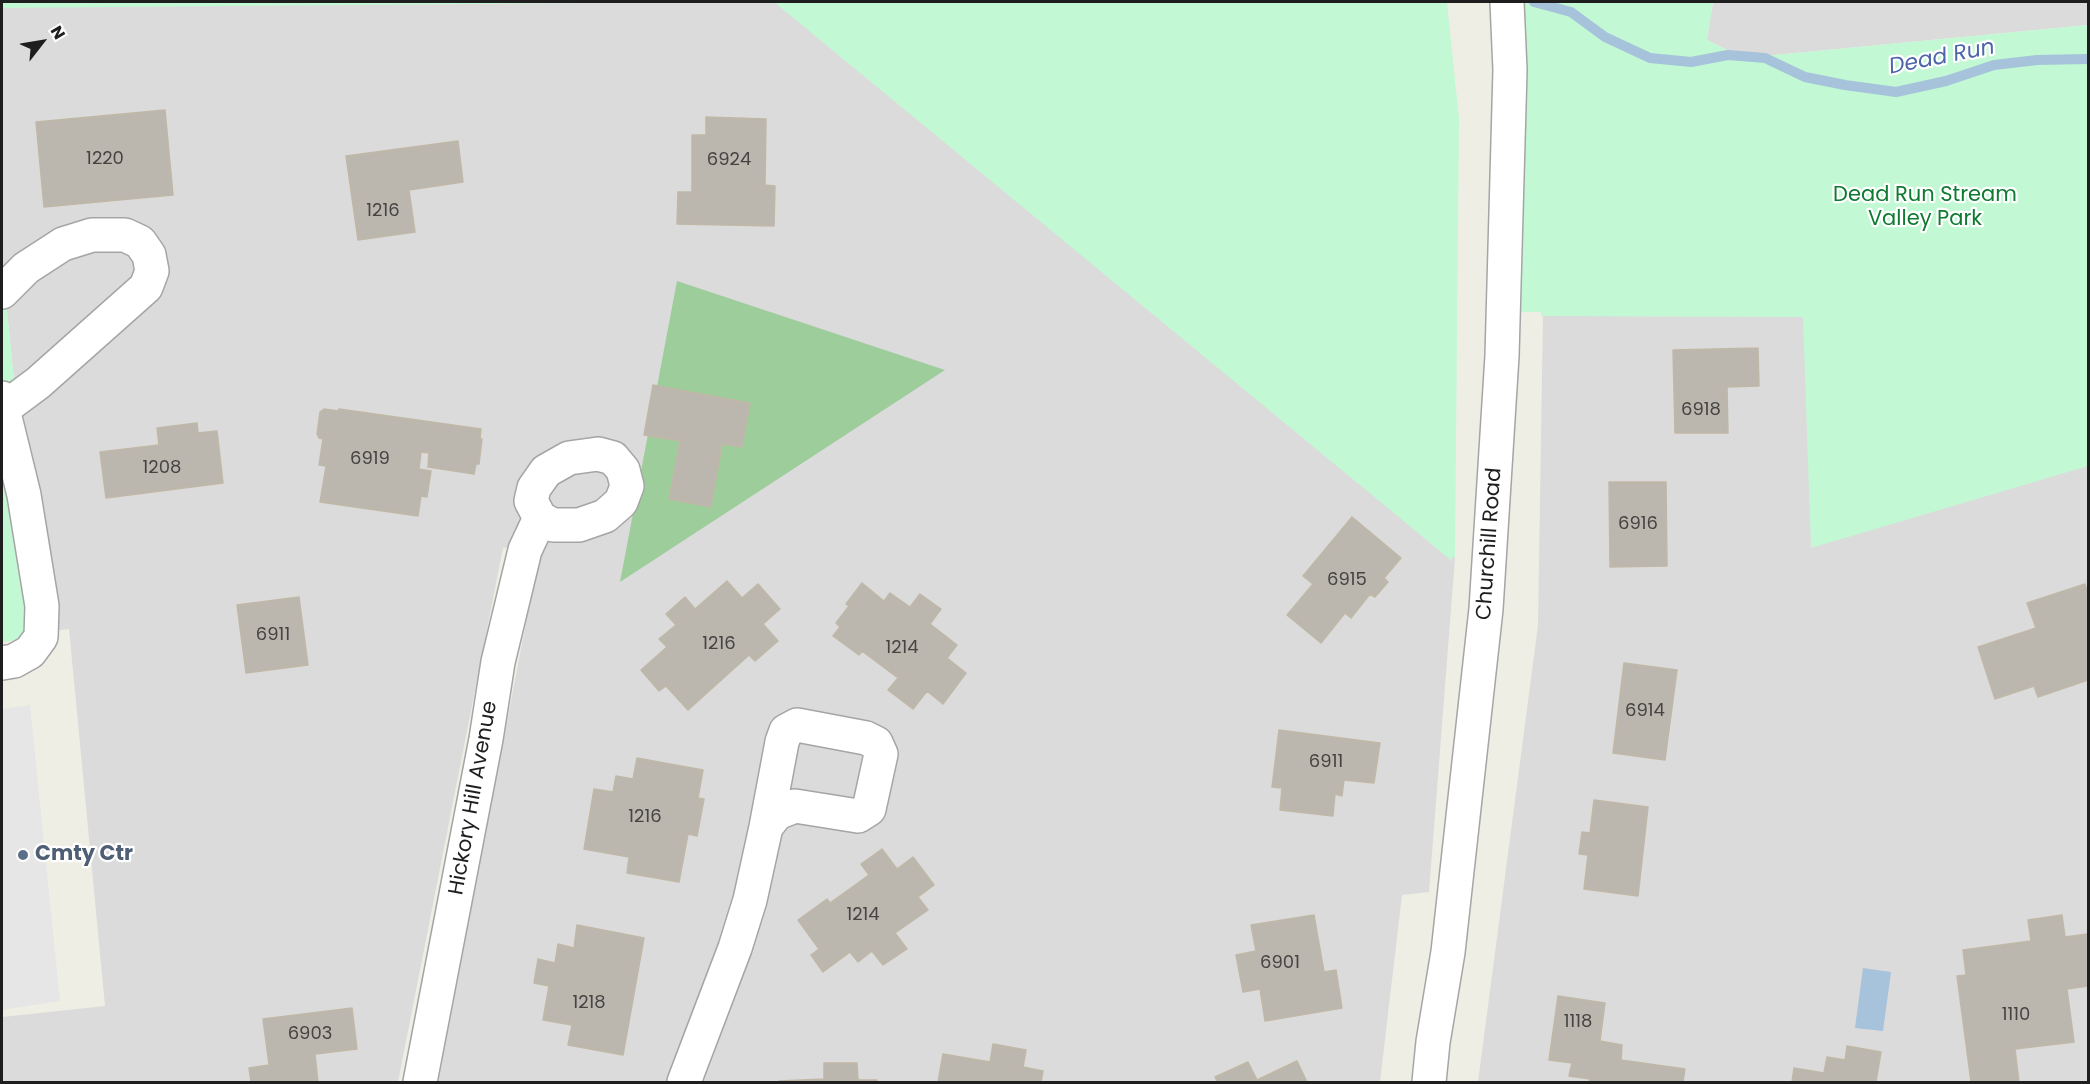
<!DOCTYPE html>
<html>
<head>
<meta charset="utf-8">
<style>
	body { margin:0 }
	#map { position:relative; width:2090px; height:1084px; overflow:hidden; background:#efeee5; font-family:Poppins,sans-serif }
	canvas { display:block }
	.frame { position:absolute; inset:0; border:3px solid #1e1e1e; pointer-events:none }
	.north { position:absolute; left:12px; top:12px; width:60px; height:60px; -webkit-text-stroke:4px #fff; paint-order:stroke; rotate:59deg; font-size:16px; font-weight:700; line-height:24px; text-align:center; color:#1e1e1e }
	.north::after { content:''; display:block; margin:auto; width:21px; height:27px; background:#1e1e1e; clip-path:polygon(50% 0,100% 100%,50% 72%,0 100%) }
</style>
</head>
<body>
<div id="map">
<canvas width="2090" height="1084"></canvas>
<div class="frame"></div>
<div class="north">N</div>
</div>
<script>
const ctx = document.querySelector('canvas').getContext('2d');
ctx.lineJoin = 'round';
function paint(path, color) {
  ctx.fillStyle = color;
  ctx.fill(path, 'evenodd');
}
function toPath(rows) {
  const path = new Path2D();
  for (const r of rows) {
    path.moveTo(r[0], r[1]);
    for (let i = 2; i < r.length; i += 2) path.lineTo(r[i], r[i + 1]);
  }
  return path;
}
function strokePath(path, color, width, dash) {
  ctx.strokeStyle = color;
  ctx.lineWidth = width;
  ctx.lineCap = dash ? 'butt' : 'round';
  ctx.setLineDash(dash || []);
  ctx.stroke(path);
}
function drawText(font, color, halo, rows, align = 'center') {
  ctx.font = font + ' Poppins,sans-serif';
  ctx.lineWidth = 4.5;
  ctx.setLineDash([]);
  ctx.textBaseline = 'middle';
  ctx.strokeStyle = halo;
  ctx.fillStyle = color;
  for (const [text, x, y, turn = 0] of rows) {
    ctx.save();
    ctx.translate(x, y);
    ctx.rotate((+turn || 0) * Math.PI / 180);
    ctx.textAlign = isNaN(turn) ? turn : align;
    if (halo) ctx.strokeText(text, 0, 0);
    ctx.fillText(text, 0, 0);
    ctx.restore();
  }
}
paint(toPath([
	[185,2,781,2,1455,558,1429,892,1402,895,1380,1082,438,1082,541,544,503,548,398,1082,2,1082,2,1017,105,1006,69,629,40,632,2,263,2,3],
	[1713,2,2088,2,2088,25,1743,58,1707,40],
	[1543,312,1807,314,2088,464,2088,1082,1478,1082,1538,625]
]), '#dcdbdb');
paint(toPath([
	[677,281,945,370,620,582]
]), '#9dcd9a');
paint(toPath([
	[2,2,704,2,2,8],
	[774,2,1447,2,1459,119,1455,558,1452,556,1452,561],
	[1513,2,1713,2,1707,40,1743,58,2088,25,2088,466,1811,548,1803,317,1541,316,1541,312,1515,312],
	[2,263,40,632,39,637,2,642]
]), '#c3f8d4');
paint(toPath([
	[30,705,60,1001,2,1010,2,709]
]), '#e6e6e6');
paint(toPath([
	[1863,968,1891,972,1883,1031,1855,1028]
]), '#a6c3db');
strokePath(toPath([
	[1534,2,1571,12,1605,37,1650,58,1691,62,1728,55,1765,58,1805,77,1845,85,1896,92,1946,81,1994,65,2037,60,2088,59]
]), '#a6c3db', 10);
const building = toPath([
	[165,110,173,195,44,207,36,122,165,110],
	[706,117,766,119,765,185,775,186,774,226,677,224,678,192,692,192,692,135,706,135,706,117],
	[458,141,463,182,409,190,415,232,358,240,346,156,458,141],
	[1758,348,1759,386,1727,387,1728,433,1675,433,1673,350,1758,348],
	[653,385,750,403,742,447,722,444,711,507,669,499,680,441,644,435,653,385],
	[324,409,338,411,339,409,481,429,480,439,482,439,479,464,476,464,474,474,428,467,429,453,421,452,419,469,431,471,427,497,421,496,418,516,320,502,326,466,319,465,323,439,319,438,317,434,320,412,324,409],
	[197,423,198,433,217,431,223,483,106,498,100,452,159,445,157,428,197,423],
	[1609,482,1666,482,1667,566,1610,567,1609,482],
	[1352,517,1401,558,1384,578,1388,582,1375,597,1370,594,1351,618,1345,613,1321,643,1287,615,1313,584,1303,576,1352,517],
	[727,581,742,598,758,584,780,609,763,624,778,641,755,661,749,655,688,710,666,686,659,691,641,670,667,647,659,639,676,625,666,614,685,597,695,609,727,581],
	[862,583,884,601,890,593,910,607,920,594,941,609,930,624,957,645,947,658,966,673,943,704,927,691,913,709,888,690,898,678,862,651,859,655,833,636,840,627,836,623,849,606,846,604,862,583],
	[2085,584,2088,594,2088,680,2038,697,2034,686,1995,699,1978,647,2036,628,2027,603,2085,584],
	[299,597,308,665,246,673,237,605,299,597],
	[1624,663,1677,670,1665,760,1613,753,1624,663],
	[1279,730,1380,743,1374,783,1344,780,1342,796,1335,794,1333,816,1280,810,1282,788,1272,787,1279,730],
	[637,758,703,770,698,798,704,799,697,836,688,834,679,882,627,873,629,857,584,849,594,789,613,792,616,776,633,779,637,758],
	[1594,800,1648,807,1638,896,1584,889,1588,855,1579,854,1582,832,1590,833,1594,800],
	[882,849,897,869,913,857,934,885,918,897,928,910,895,933,907,949,883,965,872,951,858,962,850,952,823,972,811,955,819,949,798,920,827,899,830,903,869,875,861,864,882,849],
	[1314,915,1324,972,1336,970,1342,1008,1265,1021,1260,989,1243,992,1236,955,1256,951,1251,925,1314,915],
	[2062,915,2065,937,2088,934,2088,986,2067,989,2074,1042,2015,1049,2019,1082,1971,1082,1957,976,1966,975,1963,950,2031,941,2028,920,2062,915],
	[577,925,644,938,623,1055,568,1045,572,1025,543,1020,549,986,534,983,538,959,555,963,558,944,574,948,577,925],
	[1558,996,1605,1003,1600,1041,1622,1045,1621,1060,1685,1069,1683,1082,1589,1082,1590,1079,1569,1076,1572,1063,1549,1060,1558,996],
	[352,1008,357,1049,315,1054,318,1082,251,1082,249,1068,269,1065,263,1019,352,1008],
	[993,1044,1026,1050,1023,1067,1043,1071,1041,1082,938,1082,943,1054,990,1062,993,1044],
	[1847,1046,1881,1052,1876,1082,1792,1082,1794,1068,1824,1073,1827,1057,1845,1060,1847,1046],
	[1297,1061,1307,1082,1218,1082,1215,1077,1248,1062,1257,1080,1297,1061],
	[824,1063,857,1063,858,1080,877,1080,877,1082,779,1082,779,1081,824,1079,824,1063]
]);
paint(building, '#bbb7ae');
strokePath(building, '#c0b8a7', 1.5);
const minor = toPath([
	[2,292,26,268,63,244,92,235,125,235,140,242,149,255,152,271,146,287,38,383,3,409,2,398],
	[598,454,613,458,623,470,627,486,621,502,605,516,579,525,553,525,540,518,531,501,534,488,546,471,569,458,598,454],
	[2,663,14,661,30,652,41,637,42,606,24,495,3,409],
	[420,1082,486,739,498,662,525,550,540,518],
	[684,1082,735,948,750,900,766,827,782,742,786,731,797,725,866,738,876,743,881,754,869,809,858,816,795,806,777,813,766,827],
	[1429,1082,1433,1042,1448,952,1486,609,1502,356,1510,70,1507,2]
]);
strokePath(minor, '#a5a5a5', 36);
strokePath(minor, '#fff', 33);
for (const [x, y, r, color] of [
	[23,855,6,"#5c6f8a"]
]) {
  const dot = new Path2D();
  dot.arc(x, y, r, 0, 2 * Math.PI);
  ctx.fillStyle = color;
  ctx.fill(dot);
  strokePath(dot, '#fff', 2);
}
drawText('18px', '#454442', null, [
	["1220",105,159],
	["6924",729,160],
	["1216",383,211],
	["6918",1701,410],
	["6919",370,459],
	["1208",162,468],
	["6916",1638,524],
	["6915",1347,580],
	["6911",273,635],
	["1216",719,644],
	["1214",902,648],
	["6914",1645,711],
	["6911",1326,762],
	["1216",645,817],
	["1214",863,915],
	["6901",1280,963],
	["1218",589,1003],
	["1110",2016,1015],
	["1118",1578,1022],
	["6903",310,1034]
]);
drawText('21px', '#0f7a31', '#fff', [
	["Dead Run Stream",1925,196],
	["Valley Park",1925,220]
]);
drawText('21px', '#1e1e1e', '#fff', [
	["Churchill Road",1490,544,-86],
	["Hickory Hill Avenue",474,798,-80]
]);
drawText('bold 21px', '#4e5e75', '#fff', [
	["Cmty Ctr",35,855]
], 'left');
drawText('italic 22px', '#4d66ab', '#fff', [
	["Dead Run",1942,58,-11]
]);
</script>
</body>
</html>
